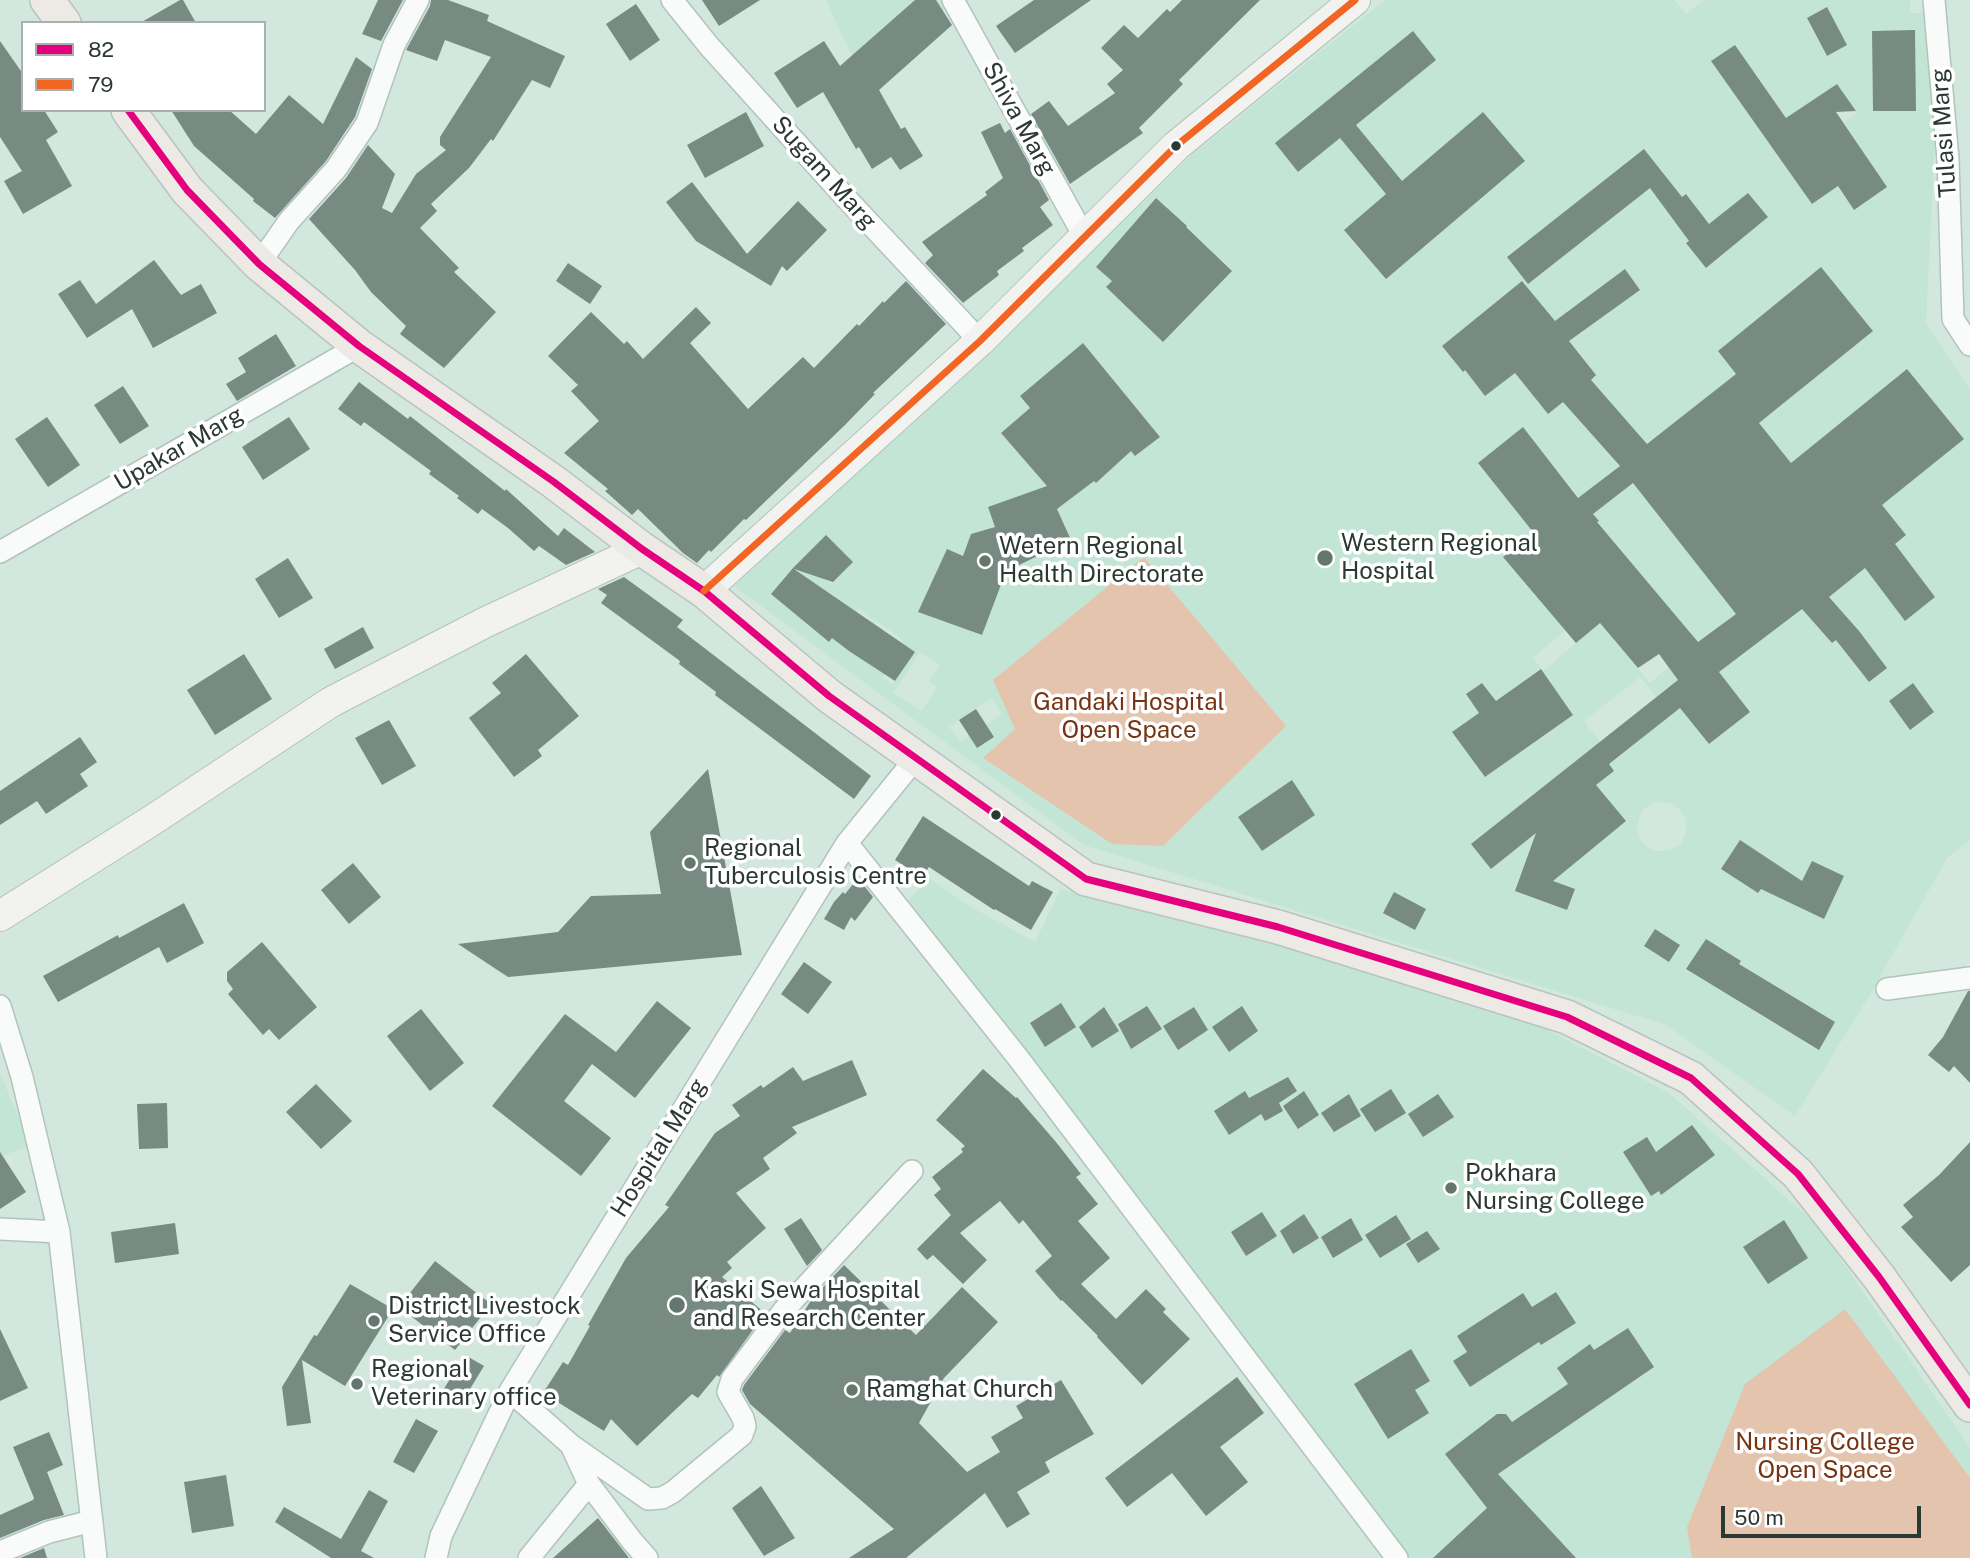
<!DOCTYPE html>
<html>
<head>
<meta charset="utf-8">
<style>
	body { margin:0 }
	#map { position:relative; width:1970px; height:1558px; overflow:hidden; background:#d2e7dd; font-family:"Public Sans",sans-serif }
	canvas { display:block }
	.legend { position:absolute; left:21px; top:21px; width:245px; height:91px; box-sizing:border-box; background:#fff; border:2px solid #aab0ad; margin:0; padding:9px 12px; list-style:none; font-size:21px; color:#2b3933 }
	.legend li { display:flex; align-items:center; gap:14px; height:35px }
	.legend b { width:35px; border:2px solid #aab0ad }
	.scale { position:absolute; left:1721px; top:1506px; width:200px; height:32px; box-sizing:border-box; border:4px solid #2b3933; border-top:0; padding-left:9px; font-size:21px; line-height:24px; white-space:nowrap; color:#2b3933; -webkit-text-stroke:5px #fff; paint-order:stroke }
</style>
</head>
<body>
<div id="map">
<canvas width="1970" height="1558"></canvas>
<ul class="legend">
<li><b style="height:9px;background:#e5007d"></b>82</li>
<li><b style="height:9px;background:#f26522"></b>79</li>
</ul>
<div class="scale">50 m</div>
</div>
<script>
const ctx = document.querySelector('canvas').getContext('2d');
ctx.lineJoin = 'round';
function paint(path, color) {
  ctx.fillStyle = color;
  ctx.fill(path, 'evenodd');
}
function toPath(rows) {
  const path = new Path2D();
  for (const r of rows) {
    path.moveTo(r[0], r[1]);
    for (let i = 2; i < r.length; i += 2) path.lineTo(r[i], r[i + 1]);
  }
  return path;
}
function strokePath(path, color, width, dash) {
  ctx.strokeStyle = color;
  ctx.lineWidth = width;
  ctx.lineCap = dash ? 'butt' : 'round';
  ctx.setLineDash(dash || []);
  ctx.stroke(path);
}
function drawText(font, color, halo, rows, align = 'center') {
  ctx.font = font + ' "Public Sans",sans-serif';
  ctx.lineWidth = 7;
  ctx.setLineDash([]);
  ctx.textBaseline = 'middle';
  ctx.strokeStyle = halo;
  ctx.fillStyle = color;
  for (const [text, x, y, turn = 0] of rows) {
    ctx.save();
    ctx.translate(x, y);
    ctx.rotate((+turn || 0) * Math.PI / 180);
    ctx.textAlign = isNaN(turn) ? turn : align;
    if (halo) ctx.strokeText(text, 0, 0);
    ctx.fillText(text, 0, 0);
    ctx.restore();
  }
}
paint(toPath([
	[826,0,950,0,952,3,919,33,853,58],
	[1385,0,1674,0,1686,14,1704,0,1910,0,1910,13,1926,13,1940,36,1926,323,1970,389,1970,840,1947,858,1869,996,1795,1116,1666,1025,1084,845,734,586,1187,159],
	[1827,8,1846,45,1826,56,1807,19],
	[1915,30,1916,110,1873,111,1872,31],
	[1735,45,1787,118,1828,193,1813,204,1711,62],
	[1837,84,1857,113,1844,122,1887,187,1854,210,1790,116],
	[1644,150,1665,175,1507,257,1507,256],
	[1748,193,1768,217,1706,267,1686,243],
	[1687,194,1706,221,1666,209],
	[1156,198,1186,225,1158,257,1128,230],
	[1125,235,1123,265,1110,279,1096,267],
	[1821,267,1873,330,1770,415,1718,351],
	[1625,270,1640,290,1572,339],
	[1122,271,1153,298,1134,315,1106,287],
	[1522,281,1543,307,1462,372,1442,346],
	[1560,338,1485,396,1468,374],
	[1568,341,1596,375,1548,414],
	[1083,343,1159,436,1136,456,1059,363],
	[1907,369,1964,438,1882,505,1797,458],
	[1038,380,1114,466,1096,483,1020,397],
	[1726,382,1797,471,1731,607,1633,483,1593,514,1598,521,1553,557,1478,463,1523,427,1579,498],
	[1599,389,1642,438,1616,461],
	[1023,414,1040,434,1018,453,1001,433],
	[988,507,1071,540,1017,566,1002,582,981,635,918,612,947,550,963,556,971,534,995,527],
	[1532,533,1554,559,1698,643,1650,683,1600,623,1543,671,1533,658,1577,620,1504,557],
	[1904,555,1935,597,1904,620,1873,578],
	[804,557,852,562,831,584],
	[793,568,794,568,824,592,772,594],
	[1770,588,1791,617,1746,651,1725,622],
	[828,592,842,604,818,634,803,621],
	[1832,600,1853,625,1832,643,1810,618],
	[858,608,874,620,849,650,833,638],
	[849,617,829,642,820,634],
	[876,621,903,640,882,672,854,653],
	[1866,641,1887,667,1869,682,1848,655],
	[904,645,915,652,892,685,882,677],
	[920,652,940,665,929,682,937,687,922,711,893,693],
	[1712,663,1750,712,1709,744,1671,696],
	[1540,669,1573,715,1485,777,1452,733,1479,713,1466,694,1483,683,1496,701],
	[1640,677,1671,715,1614,760,1584,721],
	[1913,683,1934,712,1910,730,1889,701],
	[992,698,1002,714,960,742,949,727],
	[1286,726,1163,846,984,759,1015,729],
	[1595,746,1614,771,1491,869],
	[1292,781,1315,814,1262,851,1239,817],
	[1663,802,1672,804,1680,810,1686,819,1686,827,1685,836,1680,844,1672,849,1664,851,1655,851,1646,846,1639,838,1637,828,1639,818,1644,809,1653,803],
	[1812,861,1844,877,1824,919],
	[1777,865,1758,893,1721,869],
	[1655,929,1680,944,1669,962,1644,946],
	[1706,939,1740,961,1721,991,1687,969],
	[1755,974,1835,1022,1819,1050,1738,1002],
	[930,879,964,903,1035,942,1061,889,1364,965,1525,1018,1669,1093,1818,1226,1970,1448,1970,1558,1405,1558,908,900],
	[0,1073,30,1145,0,1157]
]), '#c3e5d6');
paint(toPath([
	[1144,557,1286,726,1163,846,1112,844,983,758,1015,729,993,680],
	[1845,1309,1970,1478,1970,1558,1692,1558,1687,1527,1745,1384]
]), '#e5c4ae');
paint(toPath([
	[180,0,183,0,196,23,140,23],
	[378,0,403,0,381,41,362,34],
	[431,0,448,0,489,15,487,21,565,56,550,88,532,80,493,141,491,139,469,168,431,204,437,211,420,228,459,268,454,272,496,312,444,368,400,334,406,326,371,292,355,270,309,219,346,178,368,145,395,174,382,208,392,213,416,174,446,150,440,145,440,137,491,57,445,40,437,61,406,50,430,6],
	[702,0,760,0,719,26],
	[915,0,936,0,952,25,879,90,901,129,905,127,923,156,900,170,891,157,872,169,859,147,856,149,823,92,797,108,774,73,824,41,840,66],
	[1034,0,1091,0,1015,53,996,26],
	[1182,0,1260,0,1179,80,1183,84,1139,128,1143,133,1070,184,1031,114,1049,101,1068,126,1115,93,1107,84,1123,70,1101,48,1124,25,1138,38,1167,9,1170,12],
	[636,4,660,40,630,61,606,24],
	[1827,7,1847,45,1827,56,1807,18],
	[1915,30,1916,111,1873,111,1872,31],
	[1413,31,1436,60,1356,125,1402,181,1483,112,1525,161,1386,279,1344,230,1386,194,1340,138,1298,172,1275,143],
	[0,41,23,74,23,110,44,110,58,132,46,140,72,186,23,214,4,181,22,171,0,137],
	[1735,45,1786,118,1837,84,1856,111,1836,112,1887,187,1854,210,1838,186,1812,204,1711,61],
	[356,57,372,69,355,117,326,161,275,218,253,201,254,199,194,146,171,110,229,110,256,134,289,95,323,124],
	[746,112,764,146,705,178,687,145],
	[1000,123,1005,133,1010,129,1049,200,1040,207,1053,225,1022,248,1024,251,997,271,999,275,963,303,925,263,933,255,922,242,987,195,985,192,1003,178,981,132],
	[1644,149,1682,197,1686,194,1709,224,1748,193,1768,217,1706,268,1686,243,1689,241,1650,188,1528,284,1507,257],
	[692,182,747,254,798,201,827,230,787,271,782,266,771,286,696,241,666,202],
	[1156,198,1187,226,1186,227,1232,271,1163,342,1106,287,1112,281,1096,267],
	[154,260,181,295,201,284,217,313,153,348,132,309,87,338,58,294,80,280,96,304],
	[568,263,602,286,590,304,556,281],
	[1821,267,1873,331,1759,423,1791,463,1907,369,1964,439,1882,505,1906,535,1895,544,1935,597,1905,621,1865,568,1829,597,1859,631,1887,668,1869,682,1836,640,1832,643,1802,609,1719,672,1750,712,1709,744,1680,708,1609,764,1614,771,1596,785,1626,821,1553,881,1575,889,1567,910,1515,891,1536,833,1491,869,1471,844,1678,680,1659,654,1638,668,1600,623,1576,643,1503,557,1533,532,1478,463,1523,427,1578,498,1620,466,1563,402,1548,414,1515,373,1485,396,1465,370,1463,372,1442,346,1522,281,1555,321,1625,269,1640,290,1569,341,1596,375,1591,380,1647,444,1736,374,1718,351],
	[1633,483,1736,614,1698,642,1597,522,1599,521,1593,514],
	[906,281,946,324,873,393,875,394,845,425,746,520,744,519,711,552,709,550,697,563,683,553,638,509,632,515,605,491,608,489,564,453,599,421,571,391,578,385,548,356,591,312,624,344,627,341,643,359,696,307,711,323,690,343,748,409,803,357,814,368,857,324,859,326,883,301,884,303],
	[276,334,296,366,237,401,226,384,246,372,238,358],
	[1083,343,1160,437,1135,456,1131,451,1096,483,1094,481,1057,509,1071,540,1017,566,1002,582,982,635,918,612,947,549,963,556,971,534,995,527,988,507,1047,486,1001,433,1030,408,1020,396],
	[359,382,408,419,410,416,505,491,506,489,558,536,564,528,595,552,566,565,539,546,534,551,508,528,482,509,478,514,457,498,459,496,429,474,431,471,364,422,361,426,338,409],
	[123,386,149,426,120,444,94,405],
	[47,417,80,465,48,487,15,439],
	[289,417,310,449,263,480,242,447],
	[826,535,853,562,833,582,794,569,915,652,895,681,849,651,832,638,829,642,771,594,793,568],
	[288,558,313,598,279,618,255,579],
	[624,577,683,620,677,627,871,776,854,799,715,695,716,692,679,664,680,661,601,603,607,595,598,589],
	[363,627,374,648,335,669,324,649],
	[244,654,272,699,215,735,187,690],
	[526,654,579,716,538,750,542,756,514,777,469,718,501,693,492,683],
	[1541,669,1573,715,1485,777,1452,732,1479,713,1466,694,1482,683,1496,701],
	[1913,683,1934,712,1910,730,1889,701],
	[976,709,994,737,977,748,959,720],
	[389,720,416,766,382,785,355,738],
	[80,737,97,762,80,774,88,786,46,814,37,801,0,825,0,791],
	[708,769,742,955,508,977,458,944,558,932,591,896,661,894,650,832],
	[1292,780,1315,815,1262,851,1238,817],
	[923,816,1029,886,1032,881,1053,892,1031,930,995,909,994,910,929,867,922,877,895,860],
	[1740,840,1802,881,1812,861,1844,876,1824,919,1761,889,1758,893,1721,869],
	[353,863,381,897,349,924,321,890],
	[858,878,873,897,855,921,851,917,844,930,824,919,834,902,843,892,845,894],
	[1394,892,1426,909,1415,930,1383,913],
	[184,903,204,943,167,963,159,947,58,1002,43,976,118,935,119,938],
	[1655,929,1680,945,1669,962,1644,946],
	[1706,939,1741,961,1739,964,1835,1022,1819,1050,1686,969],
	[262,942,317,1007,279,1040,269,1029,263,1035,228,994,233,989,227,981,227,972],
	[804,962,832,982,808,1014,781,994],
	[1968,991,1970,991,1970,1083,1954,1066,1949,1072,1928,1055,1943,1037],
	[657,1001,691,1028,635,1098,592,1064,564,1101,611,1138,581,1176,492,1106,565,1014,616,1052],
	[1061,1003,1076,1027,1045,1047,1030,1023],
	[1147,1006,1162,1029,1131,1049,1118,1024],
	[1242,1006,1258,1031,1229,1052,1212,1027],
	[1104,1007,1119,1031,1092,1048,1079,1027],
	[1194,1007,1208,1030,1178,1050,1163,1026],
	[421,1009,464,1063,430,1091,387,1036],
	[852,1060,867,1095,792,1127,797,1133,763,1158,770,1169,736,1193,766,1228,727,1262,732,1268,722,1277,765,1313,719,1377,717,1375,698,1398,692,1394,637,1446,611,1419,604,1431,543,1393,563,1362,568,1365,590,1326,588,1325,626,1258,669,1207,665,1205,715,1133,740,1116,732,1105,761,1085,763,1088,793,1067,803,1081],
	[983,1069,1016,1098,1017,1097,1056,1142,1081,1174,1076,1177,1098,1204,1078,1221,1110,1258,1081,1284,1116,1319,1146,1289,1166,1309,1163,1312,1190,1339,1142,1385,1097,1337,1098,1336,1062,1300,1061,1301,1035,1271,1052,1256,1023,1220,1019,1224,1000,1201,960,1233,987,1260,963,1284,933,1255,927,1260,917,1249,951,1215,934,1195,941,1189,932,1177,963,1152,961,1149,965,1146,936,1120],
	[1288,1077,1297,1091,1279,1103,1283,1111,1265,1121,1261,1114,1229,1135,1214,1111,1245,1091,1249,1098],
	[316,1084,352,1121,321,1149,286,1112],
	[1391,1089,1406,1113,1375,1132,1360,1109],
	[1304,1091,1319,1115,1298,1129,1283,1106],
	[1349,1094,1361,1116,1334,1132,1321,1113],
	[1438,1094,1454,1117,1423,1137,1408,1114],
	[167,1103,168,1148,139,1149,137,1104],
	[1692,1125,1715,1155,1661,1195,1659,1191,1651,1196,1623,1152,1647,1137,1656,1152],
	[1970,1142,1970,1265,1951,1282,1901,1227,1913,1217,1903,1205,1939,1175],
	[0,1152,26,1192,0,1209],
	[1262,1212,1277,1236,1246,1256,1231,1232],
	[1304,1214,1319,1238,1293,1254,1280,1231],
	[1396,1215,1411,1239,1380,1258,1365,1235],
	[801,1218,822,1250,807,1266,784,1229],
	[1351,1218,1363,1240,1333,1258,1321,1237],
	[1784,1220,1808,1258,1768,1284,1743,1247],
	[175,1223,179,1254,115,1263,111,1232],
	[1427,1231,1440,1249,1418,1263,1406,1244],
	[435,1261,491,1304,455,1350,399,1307],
	[844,1265,916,1335,962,1287,998,1322,944,1378,919,1423,967,1472,1000,1452,991,1437,1023,1418,1016,1406,1061,1380,1094,1434,1045,1462,1050,1472,1017,1492,1030,1514,1007,1528,985,1493,906,1558,849,1558,894,1529,750,1404,742,1390,744,1385,785,1330,790,1333,812,1299],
	[350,1284,393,1309,345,1386,302,1360,311,1423,287,1426,282,1387,314,1335,317,1336],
	[1556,1292,1576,1323,1541,1345,1539,1342,1470,1387,1453,1361,1467,1352,1457,1336,1523,1293,1532,1307],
	[1628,1328,1654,1367,1498,1474,1576,1558,1433,1558,1487,1508,1445,1454,1497,1414,1506,1414,1512,1422,1568,1384,1557,1368,1590,1344,1594,1350],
	[0,1329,28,1388,0,1401],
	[1411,1349,1430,1381,1415,1390,1429,1413,1388,1439,1354,1384],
	[465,1355,484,1366,459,1407,440,1395],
	[1237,1377,1264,1413,1220,1447,1248,1482,1206,1516,1172,1473,1127,1507,1105,1478],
	[416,1419,438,1431,414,1473,393,1462],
	[49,1432,63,1465,47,1472,64,1515,44,1520,0,1538,0,1515,33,1500,34,1498,13,1447],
	[226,1475,234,1526,192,1533,184,1482],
	[761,1486,795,1538,764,1556,732,1508],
	[369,1490,388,1501,361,1551,374,1558,331,1558,275,1522,284,1507,341,1539],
	[598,1518,629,1558,553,1558],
	[44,1548,47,1558,20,1558]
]), '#778b82');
const minor = toPath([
	[672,0,709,46,845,197,980,341],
	[953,0,1085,238],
	[1934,0,1948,159,1953,319,1970,345],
	[259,264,289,221,336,169,367,123,394,45,418,0],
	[0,552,359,346],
	[847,843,1019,1059,1397,1558],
	[1887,989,1970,978],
	[0,1006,22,1077,59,1232,96,1558],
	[0,1229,59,1232],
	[510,1391,571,1445,589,1484,632,1541,647,1558],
	[571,1445,648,1499,662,1498,673,1492,742,1435,745,1426,743,1418,728,1392,732,1379,784,1310,912,1171],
	[0,1552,49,1532,92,1521],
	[436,1558,441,1536,510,1391,847,843,916,758],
	[529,1558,589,1484]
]);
const secondary = toPath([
	[704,591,980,341,1176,146,1355,0],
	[0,916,151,821,331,702,486,622,642,549]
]);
const primary = toPath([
	[47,0,64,23],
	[128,110,187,190,259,264,359,346,554,482,642,549,704,591,829,696,1086,879,1278,927,1567,1017,1691,1078,1798,1174,1879,1277,1970,1405]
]);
strokePath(minor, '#b2c3bb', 24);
strokePath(secondary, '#b2c3bb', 32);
strokePath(primary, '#b9c3bf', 36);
strokePath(minor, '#f8fbfa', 21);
strokePath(secondary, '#f2f3f1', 30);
strokePath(primary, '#edeae6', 33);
strokePath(toPath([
	[128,110,187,190,259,264,359,346,554,482,642,549,704,591,829,696,1086,879,1278,927,1567,1017,1691,1078,1798,1174,1879,1277,1970,1405]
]), '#e5007d', 7);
strokePath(toPath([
	[704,591,980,341,1176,146,1355,0]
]), '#f26522', 7);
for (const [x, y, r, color] of [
	[1176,146,6,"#2b3933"],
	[1325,558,9,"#65766e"],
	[985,561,7,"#65766e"],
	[996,815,6,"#2b3933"],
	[690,863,7,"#65766e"],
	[1451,1188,7,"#65766e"],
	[677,1305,9,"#65766e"],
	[374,1321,7,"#65766e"],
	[357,1384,7,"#65766e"],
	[852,1390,7,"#65766e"]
]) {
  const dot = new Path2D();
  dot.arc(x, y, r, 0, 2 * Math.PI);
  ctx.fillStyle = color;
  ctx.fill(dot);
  strokePath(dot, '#fff', 2.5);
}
drawText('24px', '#2b3933', '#fff', [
	["Shiva Marg",1019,119,61],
	["Tulasi Marg",1944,133,-94],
	["Sugam Marg",824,173,48],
	["Upakar Marg",179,449,-30],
	["Hospital Marg",659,1148,-58]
]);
drawText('24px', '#2b3933', '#fff', [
	["Western Regional",1341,544],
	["Hospital",1341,572],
	["Wetern Regional",999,547],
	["Health Directorate",999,575],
	["Regional",704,849],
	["Tuberculosis Centre",704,877],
	["Pokhara",1465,1174],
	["Nursing College",1465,1202],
	["Kaski Sewa Hospital",693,1291],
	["and Research Center",693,1319],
	["District Livestock",388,1307],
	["Service Office",388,1335],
	["Regional",371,1370],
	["Veterinary office",371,1398],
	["Ramghat Church",866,1390]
], 'left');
drawText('24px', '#773211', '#fff', [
	["Gandaki Hospital",1129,703],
	["Open Space",1129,731],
	["Nursing College",1825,1443],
	["Open Space",1825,1471]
]);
</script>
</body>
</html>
